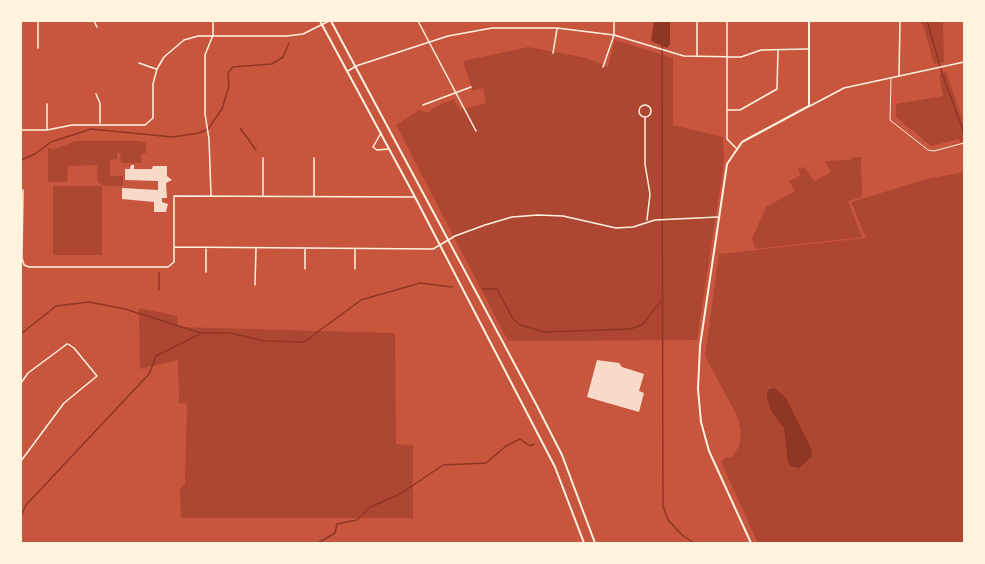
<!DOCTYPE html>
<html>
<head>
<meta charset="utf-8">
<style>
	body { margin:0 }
	#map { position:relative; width:985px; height:564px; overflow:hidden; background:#c8553d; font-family:Signika,sans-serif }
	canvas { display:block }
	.frame { position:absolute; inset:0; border:22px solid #fff3e0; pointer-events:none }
</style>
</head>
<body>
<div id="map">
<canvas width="985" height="564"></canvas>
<div class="frame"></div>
</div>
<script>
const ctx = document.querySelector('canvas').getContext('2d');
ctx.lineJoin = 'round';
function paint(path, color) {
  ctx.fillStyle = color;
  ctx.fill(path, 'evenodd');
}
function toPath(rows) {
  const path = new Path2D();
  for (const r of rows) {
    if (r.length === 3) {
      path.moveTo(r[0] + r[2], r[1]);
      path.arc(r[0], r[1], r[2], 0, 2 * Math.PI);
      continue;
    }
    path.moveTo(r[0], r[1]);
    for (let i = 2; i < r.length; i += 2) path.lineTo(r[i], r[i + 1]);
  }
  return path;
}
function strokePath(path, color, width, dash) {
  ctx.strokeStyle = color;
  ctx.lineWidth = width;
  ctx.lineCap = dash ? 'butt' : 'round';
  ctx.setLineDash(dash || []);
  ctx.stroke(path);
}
paint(toPath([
	[919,21,943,21,944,62,934,64,923,25],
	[615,40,673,58,673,125,723,137,724,162,697,340,508,341,396,125,419,110,428,113,433,108,454,99,460,110,486,103,483,88,473,91,463,61,528,47,587,58,608,67],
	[946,72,964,123,964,141,961,142,959,139,931,146,896,117,896,104,943,96,939,74],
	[76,141,139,141,146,143,146,153,141,154,141,163,121,163,120,153,117,153,117,159,110,160,110,176,123,176,123,186,105,186,98,182,97,165,68,166,67,182,48,182,48,148,55,149],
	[852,157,861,157,862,197,848,201,862,237,755,249,752,239,766,207,795,191,789,181,801,175,798,169,805,167,814,181,831,172,825,161,851,160],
	[964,172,964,543,758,543,721,462,726,457,732,457,739,446,741,432,738,418,705,356,719,254,866,238,851,202,927,179],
	[53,186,102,186,102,255,53,255],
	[139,308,177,316,178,327,395,333,396,444,413,445,413,518,181,518,180,490,185,483,187,404,179,403,178,360,140,369]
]), '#ae4732');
paint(toPath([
	[654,21,670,21,670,44,667,48,651,41],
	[774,388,786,398,811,448,812,457,799,468,790,466,788,463,784,428,771,411,767,398,768,390]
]), '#8f3625');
strokePath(toPath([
	[927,21,942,73,964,133],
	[662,44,663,506,668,520,682,535,694,543],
	[240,128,256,150],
	[21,160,35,154,51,142,91,129,173,137,199,133,208,129,222,109,229,86,228,73,233,67,272,64,283,57,289,43],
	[159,273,159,290],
	[483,289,497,289,513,319,520,325,544,332,630,329,642,325,661,301],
	[21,334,56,306,89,302,125,309,201,333,230,333,264,341,304,342,361,300,420,283,452,287],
	[21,516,26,505,149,374,156,356,200,334],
	[318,543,335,533,337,524,357,520,370,507,400,494,443,465,486,463,506,446,520,439,530,446,534,444]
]), '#8f3625', 1.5);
paint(toPath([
	[131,165,134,165,134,169,152,169,153,166,167,166,167,176,172,180,166,183,167,198,162,198,162,202,168,204,166,212,154,212,154,202,122,199,122,188,158,190,158,181,125,180,125,169,130,169],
	[597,360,619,363,622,367,644,374,639,391,644,393,639,412,587,397]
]), '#f7dbc8');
strokePath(toPath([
	[891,78,890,120,928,150,934,151,964,143]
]), '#fff3e0', 1);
strokePath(toPath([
	[38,21,38,48],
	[94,21,97,27],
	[418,21,476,131],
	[697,21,697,55],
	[727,21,727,139,736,148],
	[553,53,557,29],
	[139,63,156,69],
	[603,67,614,35,614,21],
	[348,71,356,66,448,36,492,28,557,28,614,35,684,56,741,57,761,50,808,49],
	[899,75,900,21],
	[96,94,100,103,100,123],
	[645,111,6],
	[423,105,471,87],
	[810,106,844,88,964,62],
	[728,110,740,110,777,89,778,50],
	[645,117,645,164,650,194,647,220],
	[47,129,47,104],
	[21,130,47,130,72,125,145,125,153,118,153,84,157,69,164,57,184,40,198,36,287,36,303,34,329,21],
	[381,133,373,147,377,150,389,149],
	[23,190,22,258,24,265,29,267,168,267,174,262,174,247,433,249,455,236,485,225,512,217,538,215,563,216,616,228,633,227,655,220,718,217],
	[211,195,209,139,205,114,205,55,213,35,213,21],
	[263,195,263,158],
	[314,196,314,158],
	[174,247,174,196,414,197],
	[206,249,206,272],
	[305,249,305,269],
	[355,249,355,269],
	[255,285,256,249],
	[21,383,28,373,67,344],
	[21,461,64,403,97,376,74,348,68,344]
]), '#fff3e0', 1.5);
strokePath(toPath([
	[751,543,709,451,701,422,698,389,700,346,727,164,742,142,809,106,809,21]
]), '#fff3e0', 2);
strokePath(toPath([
	[320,21,415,197,555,467,584,543],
	[331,21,537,406,562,455,595,543]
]), '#fff3e0', 2);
</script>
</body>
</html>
